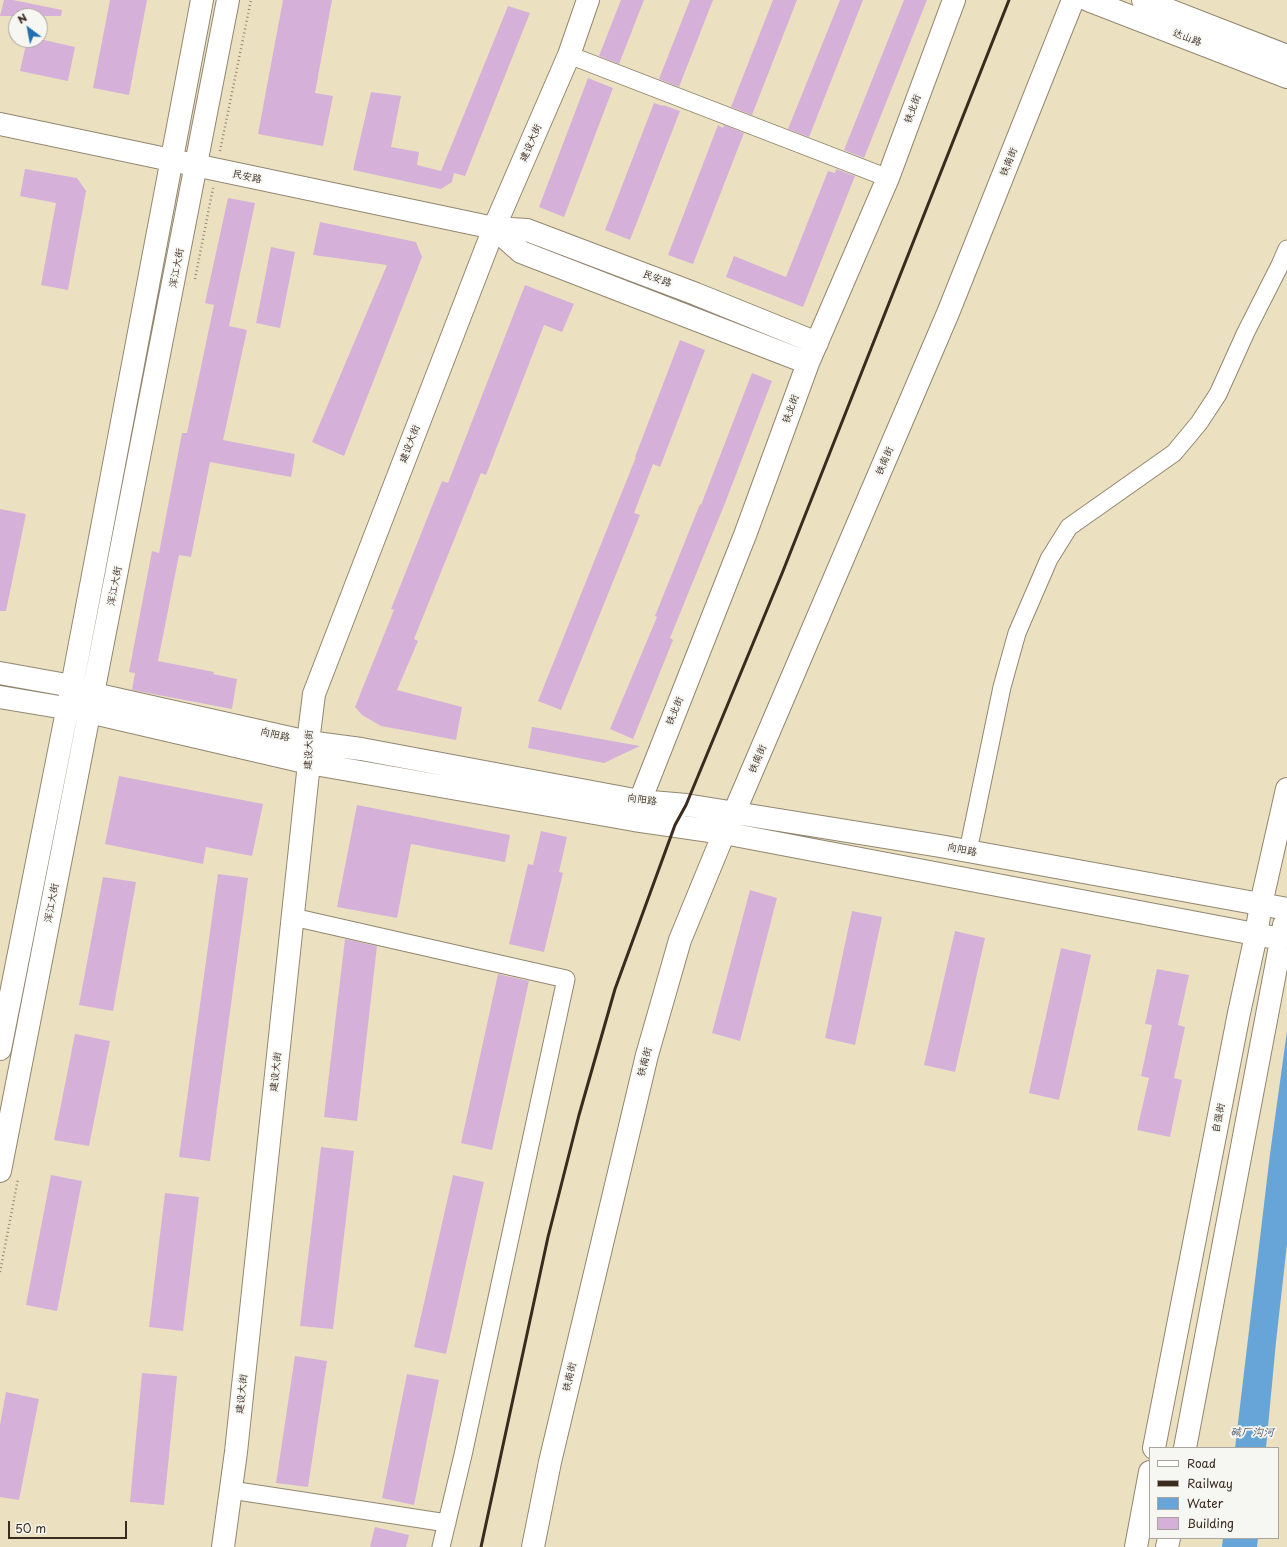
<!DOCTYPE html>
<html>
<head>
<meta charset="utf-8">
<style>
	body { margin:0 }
	#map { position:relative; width:1287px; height:1547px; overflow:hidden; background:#ebe1c1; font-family:"Playpen Sans",sans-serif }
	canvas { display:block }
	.legend { position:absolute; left:1149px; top:1447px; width:130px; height:92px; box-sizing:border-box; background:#f6f6f2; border:1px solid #aba49d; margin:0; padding:5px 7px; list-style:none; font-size:12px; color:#3b2a1e }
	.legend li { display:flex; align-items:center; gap:8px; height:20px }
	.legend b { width:20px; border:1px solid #aba49d }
	.north { position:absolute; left:8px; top:8px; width:40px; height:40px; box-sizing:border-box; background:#f6f6f2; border:1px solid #aba49d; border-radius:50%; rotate:328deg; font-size:11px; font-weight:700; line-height:16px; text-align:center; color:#3b2a1e }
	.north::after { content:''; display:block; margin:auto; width:14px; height:18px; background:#1f6fb2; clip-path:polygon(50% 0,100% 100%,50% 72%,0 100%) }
	.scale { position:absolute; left:8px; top:1521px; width:119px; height:18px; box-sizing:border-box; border:2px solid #3b2a1e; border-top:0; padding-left:5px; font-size:12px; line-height:14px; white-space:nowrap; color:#3b2a1e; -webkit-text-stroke:3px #f6f6f2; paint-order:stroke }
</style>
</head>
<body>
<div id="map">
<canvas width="1287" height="1547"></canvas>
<ul class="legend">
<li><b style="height:5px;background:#fff"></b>Road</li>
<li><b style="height:5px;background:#3b2a1e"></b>Railway</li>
<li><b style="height:11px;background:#67a5d9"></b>Water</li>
<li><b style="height:11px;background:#d5b1d9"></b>Building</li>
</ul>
<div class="north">N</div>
<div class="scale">50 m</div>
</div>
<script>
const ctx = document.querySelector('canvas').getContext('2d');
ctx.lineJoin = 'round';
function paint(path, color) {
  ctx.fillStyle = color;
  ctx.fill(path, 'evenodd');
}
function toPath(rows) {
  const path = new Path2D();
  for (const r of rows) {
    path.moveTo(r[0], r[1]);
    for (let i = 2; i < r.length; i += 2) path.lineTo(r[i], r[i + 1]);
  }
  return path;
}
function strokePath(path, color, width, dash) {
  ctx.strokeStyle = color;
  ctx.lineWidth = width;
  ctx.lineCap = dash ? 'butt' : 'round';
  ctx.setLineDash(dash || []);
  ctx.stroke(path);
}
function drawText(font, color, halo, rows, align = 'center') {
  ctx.font = font + ' "Playpen Sans","LXGW WenKai TC",sans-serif';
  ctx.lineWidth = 3.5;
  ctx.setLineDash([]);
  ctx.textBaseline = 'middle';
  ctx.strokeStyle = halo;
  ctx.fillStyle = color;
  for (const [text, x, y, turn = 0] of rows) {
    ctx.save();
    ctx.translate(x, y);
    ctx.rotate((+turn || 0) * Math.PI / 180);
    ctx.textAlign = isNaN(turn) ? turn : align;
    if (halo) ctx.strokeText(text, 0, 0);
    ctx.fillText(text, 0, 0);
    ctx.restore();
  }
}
paint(toPath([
	[1287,1031,1287,1244,1276,1342,1266,1448,1235,1448,1270,1154],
	[1223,1538,1258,1538,1257,1547,1222,1547]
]), '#67a5d9');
paint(toPath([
	[4,0,13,0,62,10,61,16,0,16],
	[110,0,147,0,129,95,93,88],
	[283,0,332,0,315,93,333,96,323,146,258,134],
	[621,0,644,0,619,64,599,56],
	[690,0,713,0,679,87,659,79],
	[773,0,797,0,752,115,731,107],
	[840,0,863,0,809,137,788,129],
	[904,0,927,0,864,158,844,150],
	[508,6,530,13,465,176,454,173,452,182,441,189,353,170,371,92,401,96,391,147,419,152,417,165,441,171],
	[27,40,44,40,75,47,68,81,20,71],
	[588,78,613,88,564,217,539,207],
	[654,103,663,106,663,105,680,111,630,240,605,230],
	[718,125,723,128,724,125,744,133,693,264,668,255],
	[25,169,77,178,86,191,68,290,41,285,56,203,20,196],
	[836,169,855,176,803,307,726,277,734,256,786,277,828,171,835,173],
	[228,198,255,203,229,326,247,330,223,440,295,454,291,477,210,462,191,557,179,555,158,661,214,672,213,674,237,679,232,709,132,690,135,673,129,672,152,551,159,553,182,433,187,433,214,305,205,303],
	[320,222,416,242,422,257,344,456,312,442,387,265,313,255],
	[271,247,295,252,280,328,256,323],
	[525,285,574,304,562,332,544,325,486,475,481,473,414,639,418,641,397,690,462,707,456,740,381,726,362,715,355,707,394,610,391,609,442,481,448,483],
	[680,340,705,350,660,467,653,464,634,513,640,515,561,710,538,701,636,457,635,457],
	[752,373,772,381,725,503,670,638,673,640,633,739,610,729,657,617,655,616,700,504,701,505],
	[0,509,26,514,6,611,0,611],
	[532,727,545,729,640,746,604,763,528,748],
	[119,776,263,804,252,856,206,847,203,864,105,844],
	[357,805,510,835,505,862,411,844,397,918,337,907],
	[541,831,567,837,559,872,563,873,544,952,509,944,528,864,533,865],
	[218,874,248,878,210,1161,179,1157],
	[103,877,136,882,113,1011,79,1005],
	[750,890,777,898,740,1041,712,1033],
	[852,911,882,917,855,1045,825,1038],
	[955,931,985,938,955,1072,924,1065],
	[345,939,377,946,357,1121,324,1117],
	[1061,948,1091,955,1059,1100,1029,1093],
	[1157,969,1189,975,1178,1025,1185,1027,1174,1078,1182,1080,1170,1137,1137,1130,1149,1078,1141,1076,1152,1025,1145,1024],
	[498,974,529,981,492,1150,461,1143],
	[75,1034,110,1041,89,1146,54,1140],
	[321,1147,354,1151,333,1329,300,1326],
	[51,1175,82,1181,57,1311,26,1305],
	[453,1175,484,1182,446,1354,414,1347],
	[165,1193,199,1197,183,1331,149,1327],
	[295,1356,327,1361,308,1487,276,1483],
	[142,1373,177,1376,164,1505,130,1502],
	[407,1374,439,1380,414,1505,382,1498],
	[6,1392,39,1399,19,1500,0,1497,0,1425],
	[375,1527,409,1535,406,1547,370,1547]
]), '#d5b1d9');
const street = toPath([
	[569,55,888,178],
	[968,851,1002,687,1017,633,1049,559,1069,527,1174,453,1199,423,1218,394,1246,332,1280,265,1287,249],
	[293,917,566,979,463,1455,441,1547],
	[231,1490,447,1523]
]);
const secondary = toPath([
	[1088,0,1287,77],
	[1143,0,1287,56],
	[0,124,494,228,527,230,696,294,817,343],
	[494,228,521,252,808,363],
	[0,673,72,686,94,694,308,742,361,749,640,801,686,805,940,846,1287,909],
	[0,697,89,712,309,763,634,820,724,833,1281,939],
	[636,814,640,801,745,535,808,363,888,178,954,0],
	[1154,1448,1239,1013,1256,935,1261,904,1287,789],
	[1185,1448,1284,925],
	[223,1547,236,1452,309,763,308,742,314,694,494,228,569,55,588,0],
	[533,1547,550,1462,647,1055,680,940,724,833,734,813,948,313,1073,0],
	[1136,1547,1150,1472],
	[1167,1547,1169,1538]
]);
const primary = toPath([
	[0,1049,72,686,202,0],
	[0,1171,228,0]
]);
strokePath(street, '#938670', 19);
strokePath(secondary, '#938670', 24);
strokePath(primary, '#938670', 24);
strokePath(toPath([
	[220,151,251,0],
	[195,279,213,188],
	[0,1272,18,1179]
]), '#938670', 2.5, [1, 3]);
strokePath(street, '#fff', 17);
strokePath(secondary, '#fff', 22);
strokePath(primary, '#fff', 22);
strokePath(toPath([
	[481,1547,548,1237,579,1115,615,989,675,825,686,805,783,571,1009,0]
]), '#3b2a1e', 3);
drawText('10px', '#3b2a1e', '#f6f6f2', [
	["达山路",1187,38,21],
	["铁北街",913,109,-69],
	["建设大街",531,143,-66],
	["铁南街",1009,162,-68],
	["民安路",247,177,12],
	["浑江大街",177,268,-79],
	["民安路",657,279,20],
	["铁北街",791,409,-70],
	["建设大街",410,444,-69],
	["铁南街",885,461,-67],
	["浑江大街",115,586,-79],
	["铁北街",675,711,-68],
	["向阳路",275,735,13],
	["建设大街",309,750,-88],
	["铁南街",758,759,-67],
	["向阳路",642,800,8],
	["向阳路",962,850,11],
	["浑江大街",52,903,-79],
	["铁南街",645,1062,-76],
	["建设大街",276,1072,-84],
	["自强街",1219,1118,-79],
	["铁南街",570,1377,-77],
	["建设大街",242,1394,-84]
]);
drawText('italic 11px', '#4a555f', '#f6f6f2', [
	["碱厂沟河",1252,1433]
]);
</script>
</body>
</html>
